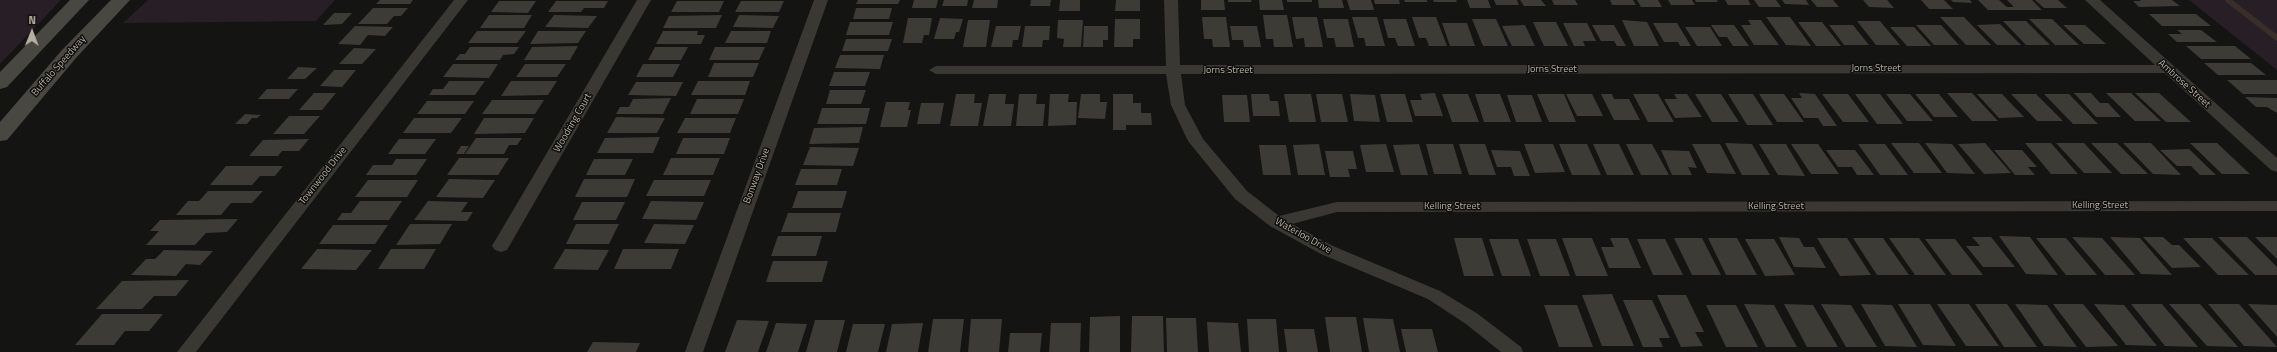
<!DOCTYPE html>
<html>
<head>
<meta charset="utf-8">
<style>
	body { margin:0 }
	#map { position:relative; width:2277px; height:352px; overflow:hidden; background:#141412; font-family:"Titillium Web",sans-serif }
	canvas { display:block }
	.north { position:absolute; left:12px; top:12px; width:40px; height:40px; -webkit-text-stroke:3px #0f0f0d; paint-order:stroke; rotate:1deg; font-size:11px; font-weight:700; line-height:16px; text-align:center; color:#b6afa2 }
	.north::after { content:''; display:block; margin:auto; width:14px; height:18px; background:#b6afa2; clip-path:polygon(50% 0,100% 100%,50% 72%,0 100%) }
</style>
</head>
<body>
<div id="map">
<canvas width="2277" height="352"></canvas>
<div class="north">N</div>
</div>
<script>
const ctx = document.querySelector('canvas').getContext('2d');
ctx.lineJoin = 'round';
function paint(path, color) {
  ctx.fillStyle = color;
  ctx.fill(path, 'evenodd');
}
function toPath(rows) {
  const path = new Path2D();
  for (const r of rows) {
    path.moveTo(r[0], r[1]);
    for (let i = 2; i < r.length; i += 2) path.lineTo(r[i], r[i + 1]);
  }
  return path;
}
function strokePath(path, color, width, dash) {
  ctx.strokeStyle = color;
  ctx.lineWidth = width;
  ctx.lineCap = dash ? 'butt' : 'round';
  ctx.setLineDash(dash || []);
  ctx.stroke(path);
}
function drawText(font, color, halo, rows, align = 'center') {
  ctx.font = font + ' "Titillium Web",sans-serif';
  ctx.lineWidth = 3;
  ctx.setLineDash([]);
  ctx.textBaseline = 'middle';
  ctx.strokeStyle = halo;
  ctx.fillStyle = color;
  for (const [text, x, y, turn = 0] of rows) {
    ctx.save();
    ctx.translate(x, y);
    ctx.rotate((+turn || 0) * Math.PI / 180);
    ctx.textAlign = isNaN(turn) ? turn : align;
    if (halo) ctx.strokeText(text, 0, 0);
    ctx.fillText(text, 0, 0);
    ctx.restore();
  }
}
paint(toPath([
	[0,0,61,0,0,64],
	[148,0,335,0,316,21,123,23],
	[2189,0,2277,0,2277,70]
]), '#271e26');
strokePath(toPath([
	[2228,0,2277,38]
]), '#392e28', 5.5);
paint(toPath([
	[380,0,413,0,410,4,376,4],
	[858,0,900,0,898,4,856,4],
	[914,0,938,0,936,8,912,8],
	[944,0,968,0,967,6,942,6],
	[974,0,998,0,997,8,972,8],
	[1031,0,1051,0,1050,6,1030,6],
	[1060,0,1080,0,1080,11,1059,11],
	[1116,0,1140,0,1140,11,1115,11],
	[1201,0,1224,0,1225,10,1201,10],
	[1228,0,1251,0,1252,2,1228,2],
	[1259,0,1282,0,1284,10,1260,10],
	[1287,0,1312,0,1312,2,1287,2],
	[1318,0,1342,0,1344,8,1319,8],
	[1347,0,1371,0,1374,10,1350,10],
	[1374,0,1399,0,1400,4,1375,4],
	[1404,0,1427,0,1427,2,1405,2],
	[1433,0,1456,0,1457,2,1434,2],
	[1467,0,1488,0,1491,8,1470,8],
	[1494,0,1517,0,1519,5,1496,5],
	[1520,0,1541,0,1546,6,1524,6],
	[1552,0,1575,0,1578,5,1554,5],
	[1610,0,1633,0,1636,5,1612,5],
	[1637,0,1658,0,1662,7,1641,7],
	[1668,0,1692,0,1695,5,1671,5],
	[1695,0,1717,0,1718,2,1696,2],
	[1725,0,1748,0,1751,5,1728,5],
	[1754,0,1776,0,1781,7,1759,7],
	[1782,0,1806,0,1809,5,1785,4],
	[1811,0,1833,0,1839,7,1817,7],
	[1863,0,1887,0,1894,8,1869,7],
	[1921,0,1944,0,1953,9,1929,9],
	[1951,0,1970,0,1972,3,1953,2],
	[1978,0,1999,0,2007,7,2014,7,2007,0,2032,0,2042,10,1988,10],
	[2035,0,2058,0,2067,8,2044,8],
	[2140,0,2172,0,2180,6,2139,7,2133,1,2141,1],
	[499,1,536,1,528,13,491,12],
	[556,1,608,1,604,8,584,8,581,12,548,12],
	[677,1,724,1,719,12,671,12],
	[741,1,784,1,779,12,735,12],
	[373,8,408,8,401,16,394,16,387,24,358,24],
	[856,8,892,8,889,19,853,19],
	[334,13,352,13,342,24,323,25],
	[2149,14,2196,14,2211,26,2162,26],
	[489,15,532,15,524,28,480,28],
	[554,15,597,16,588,28,545,27],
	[722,15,716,28,663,28,669,16],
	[739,15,779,16,773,28,733,27],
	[1263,15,1287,15,1293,47,1274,47,1273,39,1266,39],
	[1202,17,1226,17,1230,47,1213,47,1212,39,1204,39],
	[1292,17,1317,17,1323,47,1305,47,1304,38,1296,39],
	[1352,17,1377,17,1385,46,1366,46,1364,38,1358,38],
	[1412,17,1436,17,1447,46,1429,46,1426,38,1419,38],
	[1766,17,1790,17,1811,46,1786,45],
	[1940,17,1964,17,1991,45,1966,45],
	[908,18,932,18,929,35,924,35,922,43,903,43],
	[940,18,963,19,959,32,956,32,954,39,934,39],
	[1115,19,1140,19,1140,39,1133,39,1133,47,1114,47],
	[1323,19,1348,19,1354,47,1336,47,1334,38,1327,38],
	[1383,19,1406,19,1415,46,1398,46,1395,38,1388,38],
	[1472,19,1496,19,1508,46,1483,46],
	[2029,19,2052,19,2079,45,2055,45],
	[968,20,990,20,986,47,963,47],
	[1058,20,1083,20,1081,47,1063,47,1064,39,1057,38],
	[1622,20,1647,22,1659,46,1634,46],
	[1748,20,1761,20,1779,45,1754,45,1741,25,1751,25],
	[1857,21,1880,21,1900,45,1876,45],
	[2003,21,2026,21,2050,45,2026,45],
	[850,22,893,22,889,35,846,35],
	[1533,22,1556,22,1568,46,1544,46],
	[1798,22,1822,22,1841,46,1816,46],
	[1442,23,1467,23,1475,46,1450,46],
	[1563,23,1587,23,1596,41,1583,41,1585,46,1574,46],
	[1653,23,1677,23,1691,46,1680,46,1678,42,1664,42],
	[2000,24,2021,45,1997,45,1977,25],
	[1525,25,1535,46,1512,46,1502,26],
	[1592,25,1614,25,1626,46,1617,46,1614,41,1601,41],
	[1711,25,1734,25,1749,46,1733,46,1727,37,1719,37],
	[1829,25,1853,25,1869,45,1844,45],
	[1916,25,1941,25,1959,45,1934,45],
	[2063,25,2085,25,2106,44,2084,44],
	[355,26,393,27,385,36,368,35,360,45,338,44],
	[996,26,1021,26,1018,40,1013,40,1012,47,991,47],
	[1025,26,1050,26,1049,40,1043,40,1042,47,1022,47],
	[1084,26,1108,26,1108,40,1103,40,1103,47,1083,47],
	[1230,26,1257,26,1261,47,1244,47,1243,40,1232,40],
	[1685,27,1710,27,1722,46,1697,46],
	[1890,27,1914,27,1931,46,1907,46],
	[2177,30,2201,30,2217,42,2177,42,2168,34,2182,34],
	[477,31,526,31,517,43,468,43],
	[538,31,586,31,578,43,530,44],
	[663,31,698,31,697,35,705,35,701,44,656,44],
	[731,31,771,31,767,43,725,43],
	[846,39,892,39,888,51,842,51],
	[578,46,570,60,524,60,532,47],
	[2186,46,2235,46,2251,59,2201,59],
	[470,47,519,47,514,54,503,55,500,60,455,60,460,54,465,54],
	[655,47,688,47,681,60,648,60],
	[715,47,765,47,759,60,709,60],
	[354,48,376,49,362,64,339,64],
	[840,55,884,55,880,69,835,68],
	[714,63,759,63,753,77,708,77],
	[2204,63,2251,63,2266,75,2218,75],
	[453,64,498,64,489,78,443,77],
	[525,64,566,64,557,77,516,77],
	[643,64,680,64,673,77,636,77],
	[298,67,317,68,305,79,287,79],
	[334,70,356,70,342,87,320,86],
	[834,72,870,72,865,86,829,86],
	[2227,80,2277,80,2277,94,2243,94],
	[449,81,485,81,475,95,429,95,433,89,443,89],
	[511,81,557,81,548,95,501,96],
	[698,81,750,81,745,95,691,95],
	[636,82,683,82,676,96,628,95],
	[267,89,298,89,289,99,258,99],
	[830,90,866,90,861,104,826,104],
	[314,93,336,93,322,110,299,110],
	[1435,93,1443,116,1415,116,1410,100,1422,100,1420,94],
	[1799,93,1815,94,1837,126,1823,126,1818,118,1804,118,1791,98,1802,98],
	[1947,93,1972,93,1998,121,1972,121],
	[2074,93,2091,93,2100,103,2108,103,2121,117,2096,117],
	[2106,93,2131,93,2161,121,2135,121],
	[2135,93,2159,93,2191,122,2166,122],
	[956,94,975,94,974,103,982,103,978,126,950,126],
	[989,94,1006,94,1005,104,1014,104,1011,126,983,126],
	[1019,94,1037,94,1036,104,1045,104,1043,126,1016,126],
	[1050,94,1069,94,1068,102,1077,102,1076,125,1048,126],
	[1081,94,1100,94,1100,102,1107,102,1105,119,1078,118],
	[1113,94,1133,94,1133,103,1141,103,1141,113,1151,113,1152,125,1126,125,1126,130,1113,130],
	[1251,94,1269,94,1270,101,1278,101,1280,116,1253,116],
	[1284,94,1311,94,1316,122,1289,122],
	[1316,94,1342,94,1348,122,1321,122],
	[1350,94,1375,95,1380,122,1354,121],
	[1380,94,1405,94,1413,122,1387,122],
	[1442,94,1468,94,1479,122,1452,122],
	[1475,94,1500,94,1511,122,1484,122],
	[1537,94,1564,94,1576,122,1549,122],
	[1566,94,1592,94,1603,116,1577,116],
	[1601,94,1612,94,1614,99,1629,99,1640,120,1614,120],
	[1633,94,1658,94,1674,122,1648,122],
	[1674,94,1687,94,1702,117,1675,118,1664,99,1677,99],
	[1695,94,1721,94,1739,122,1712,122],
	[1728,94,1753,94,1773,125,1747,125],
	[1759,94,1784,94,1804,122,1777,122],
	[1822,94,1848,94,1869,122,1843,122],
	[1855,94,1880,94,1903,124,1877,124],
	[1886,94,1910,94,1933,121,1907,121],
	[1915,94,1939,94,1958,117,1934,117],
	[1977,94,2002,94,2024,117,1999,118],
	[2011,94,2036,94,2063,121,2037,121],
	[2044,94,2069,94,2098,124,2073,124],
	[1222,95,1247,95,1250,122,1224,122],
	[1507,95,1532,95,1542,122,1516,122],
	[2245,97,2277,98,2277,113,2267,107,2256,107],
	[671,98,663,114,616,114,620,107,629,107,633,99],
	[697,99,744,99,738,114,690,114],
	[492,100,544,100,535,114,482,114],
	[427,101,474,101,465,114,417,114],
	[886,102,910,102,908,110,911,110,907,127,880,127],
	[921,103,944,103,940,124,917,124],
	[822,108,870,108,866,124,817,124],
	[245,114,261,115,257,118,252,118,247,124,235,124],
	[289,116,320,116,304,134,273,134],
	[616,117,665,118,657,133,607,133],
	[414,118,462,118,451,133,403,133],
	[484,118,534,118,525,133,474,134],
	[685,118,736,118,730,133,677,133],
	[863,127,859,143,809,144,814,128],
	[660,137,653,153,597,153,605,138],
	[476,138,522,138,517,145,509,145,504,154,465,154],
	[683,138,730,138,724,154,676,154],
	[309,139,299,151,282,151,278,156,249,156,263,140],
	[399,139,436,139,425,154,388,154],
	[1725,143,1752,144,1770,175,1742,175],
	[1891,143,1919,143,1942,173,1914,173],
	[1925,143,1952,144,1975,174,1947,173],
	[1985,143,2011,173,1984,174,1958,144],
	[2025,143,2051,143,2078,174,2051,174],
	[2056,143,2084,143,2112,173,2084,173],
	[2091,143,2117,143,2148,174,2121,174],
	[2123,143,2151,143,2181,175,2153,174],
	[2190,143,2217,143,2250,174,2222,174],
	[1319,144,1325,175,1298,175,1293,145],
	[1386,144,1394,172,1366,172,1360,145],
	[1419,144,1428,175,1401,175,1393,145],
	[1426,144,1453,144,1462,174,1434,174],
	[1459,144,1485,144,1496,175,1469,175],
	[1524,144,1553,144,1565,172,1535,173],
	[1559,144,1587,144,1601,175,1572,175],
	[1593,144,1619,144,1634,175,1607,175],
	[1626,144,1652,144,1669,175,1641,175],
	[1692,144,1720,144,1736,174,1707,173],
	[1759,144,1786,144,1805,176,1778,175],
	[1791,144,1818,144,1839,174,1811,174],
	[1858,144,1885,144,1908,175,1880,175],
	[1259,145,1286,145,1291,175,1263,175],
	[461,146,469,146,464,154,456,154],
	[810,147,859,148,853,166,803,165],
	[2189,149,2216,175,2200,175,2191,166,2177,166,2160,150],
	[1491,150,1520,151,1530,176,1514,176,1511,167,1497,167],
	[1661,150,1689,151,1697,168,1688,167,1692,175,1672,175],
	[1826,150,1855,150,1874,175,1857,175,1852,167,1838,167],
	[1994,150,2022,150,2037,167,2028,167,2035,175,2015,175],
	[1325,151,1353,151,1357,169,1348,169,1350,177,1330,177],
	[459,158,509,158,498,175,447,175],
	[671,158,720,158,713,175,663,175],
	[396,159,427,159,416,175,366,175,373,165,392,165],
	[594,159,633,159,625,175,586,175],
	[226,166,283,166,275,176,260,176,252,185,210,185],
	[801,169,842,169,837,185,795,185],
	[449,179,495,180,483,198,436,197],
	[584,179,635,179,627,197,575,197],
	[368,180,418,180,407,197,355,197],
	[654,180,711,180,704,196,646,196],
	[208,191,263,191,252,203,231,203,221,215,176,215,188,201,199,201],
	[798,191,847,191,842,208,792,208],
	[360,201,402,201,389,220,337,220,342,213,351,213],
	[428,201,468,202,461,212,473,212,467,221,414,220],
	[651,201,704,202,696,220,642,219],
	[582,202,625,202,616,220,573,220],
	[788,213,841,213,836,232,781,232],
	[238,219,227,232,206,233,195,245,146,245,159,231,150,231,160,220],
	[410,224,452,224,440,244,396,245],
	[576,224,619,224,609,244,566,244],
	[654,224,694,225,685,244,644,243],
	[333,225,388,225,375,244,319,244],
	[778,236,822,236,816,256,771,256],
	[1999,236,2030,237,2058,275,2026,274],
	[1779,237,1799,238,1804,247,1814,247,1826,268,1794,267],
	[1972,237,1991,237,2015,267,1983,267,1966,246,1980,246],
	[2072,237,2102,238,2135,275,2105,275],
	[2110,237,2140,238,2172,275,2141,274],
	[2143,237,2163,237,2172,245,2179,245,2201,267,2172,268],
	[2218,237,2247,237,2277,267,2277,275,2255,275],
	[2255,237,2277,237,2277,259],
	[1454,238,1482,238,1494,276,1464,276],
	[1562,238,1592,238,1608,276,1576,276],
	[1610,238,1628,238,1641,268,1609,268,1601,247,1614,247],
	[1674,238,1702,238,1721,275,1692,275],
	[1708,238,1737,238,1757,275,1726,275],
	[1817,238,1847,238,1871,275,1840,276],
	[1853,238,1883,238,1909,275,1877,275],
	[1889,238,1919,238,1946,275,1915,275],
	[2036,238,2066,238,2097,275,2066,275],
	[2183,238,2212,238,2249,275,2218,275],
	[1489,239,1518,239,1531,276,1502,276],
	[1527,239,1556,239,1570,276,1540,276],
	[1637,239,1665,239,1683,275,1653,275],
	[1745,239,1774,239,1795,275,1765,276],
	[1925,239,1955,239,1983,275,1952,275],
	[317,249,372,250,356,270,301,269],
	[391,249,436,249,424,269,378,269],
	[565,249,609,250,598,270,553,269],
	[623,249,679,249,671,269,614,269],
	[164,250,213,251,200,265,186,264,176,276,131,275,146,259,155,259],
	[773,261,828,261,822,282,766,282],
	[189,280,176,296,154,296,142,309,96,309,122,281],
	[1612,294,1634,346,1602,346,1582,295],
	[1657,295,1686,295,1704,332,1695,332,1703,346,1681,347],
	[1623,300,1652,300,1670,338,1659,338,1663,347,1643,347],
	[1744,304,1774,305,1797,347,1766,347],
	[1784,304,1813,305,1838,347,1807,347],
	[1821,304,1851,305,1877,347,1846,347],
	[1861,304,1892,305,1917,347,1885,346],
	[1898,304,1930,304,1956,346,1923,345],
	[1937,304,1969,304,1999,346,1966,346],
	[1975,304,2007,304,2037,347,2004,347],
	[2015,304,2047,305,2077,347,2044,346],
	[2053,304,2083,304,2118,346,2086,347],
	[2094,304,2124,305,2157,346,2126,345],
	[2131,304,2162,304,2198,347,2165,346],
	[2169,304,2200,304,2238,347,2207,346],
	[2208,304,2239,304,2277,347,2244,346],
	[2248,304,2277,305,2277,337],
	[1544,305,1577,305,1593,347,1559,347],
	[1706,305,1736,305,1758,347,1726,347],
	[102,314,163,314,149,331,125,331,114,345,75,345],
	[1120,316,1120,352,1089,352,1090,317],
	[1132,316,1163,316,1164,352,1131,352],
	[1325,317,1356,317,1362,352,1330,352],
	[1166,318,1196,318,1198,352,1167,352],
	[1363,318,1393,319,1400,352,1369,352],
	[933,319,964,319,960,352,928,352],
	[971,319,1002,319,999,352,968,352],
	[1247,319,1276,319,1279,352,1249,352],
	[737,320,769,321,758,352,725,352],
	[815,320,845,320,837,352,806,352],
	[1207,322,1238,323,1241,352,1209,352],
	[776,323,807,324,798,352,766,352],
	[923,323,918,352,886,352,892,324],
	[1051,323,1081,323,1080,352,1049,352],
	[853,324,885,324,878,352,846,352],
	[1284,329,1314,329,1318,352,1287,352],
	[1401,329,1432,329,1438,352,1406,352],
	[1010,333,1042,333,1040,352,1008,352],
	[593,342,640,343,636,352,587,352]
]), '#3c3b36');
paint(toPath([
	[454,0,468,0,196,352,177,352,454,0],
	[637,0,651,0,507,250,501,252,495,250,492,246,637,0],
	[814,0,828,0,703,352,685,352,814,0],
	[1164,0,1178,0,1180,65,2155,65,2085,0,2100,0,2277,158,2277,172,2271,170,2165,73,1181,74,1185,105,1203,139,1247,191,1279,216,1337,202,2277,201,2277,211,1337,212,1292,224,1333,246,1440,291,1478,314,1521,347,1523,352,1501,352,1466,324,1428,299,1321,254,1270,226,1235,199,1188,141,1171,105,1166,74,936,74,929,70,936,66,1166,66,1164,0]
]), '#393833');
paint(toPath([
	[70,0,89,0,7,87,0,89,0,72,70,0],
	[111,0,130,0,76,58,7,140,0,141,0,122,62,50,111,0]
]), '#494741');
drawText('10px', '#b6afa2', '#0f0f0d', [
	["Buffalo Speedway",59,66,-49],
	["Jorns Street",1876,69],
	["Jorns Street",1552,70],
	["Jorns Street",1228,71],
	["Ambrose Street",2184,84,42],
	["Woodring Court",573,123,-60],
	["Townwood Drive",323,176,-52],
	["Bonway Drive",757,176,-70],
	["Kelling Street",2100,206],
	["Kelling Street",1452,207],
	["Kelling Street",1776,207],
	["Waterloo Drive",1303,236,29]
]);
</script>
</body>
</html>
